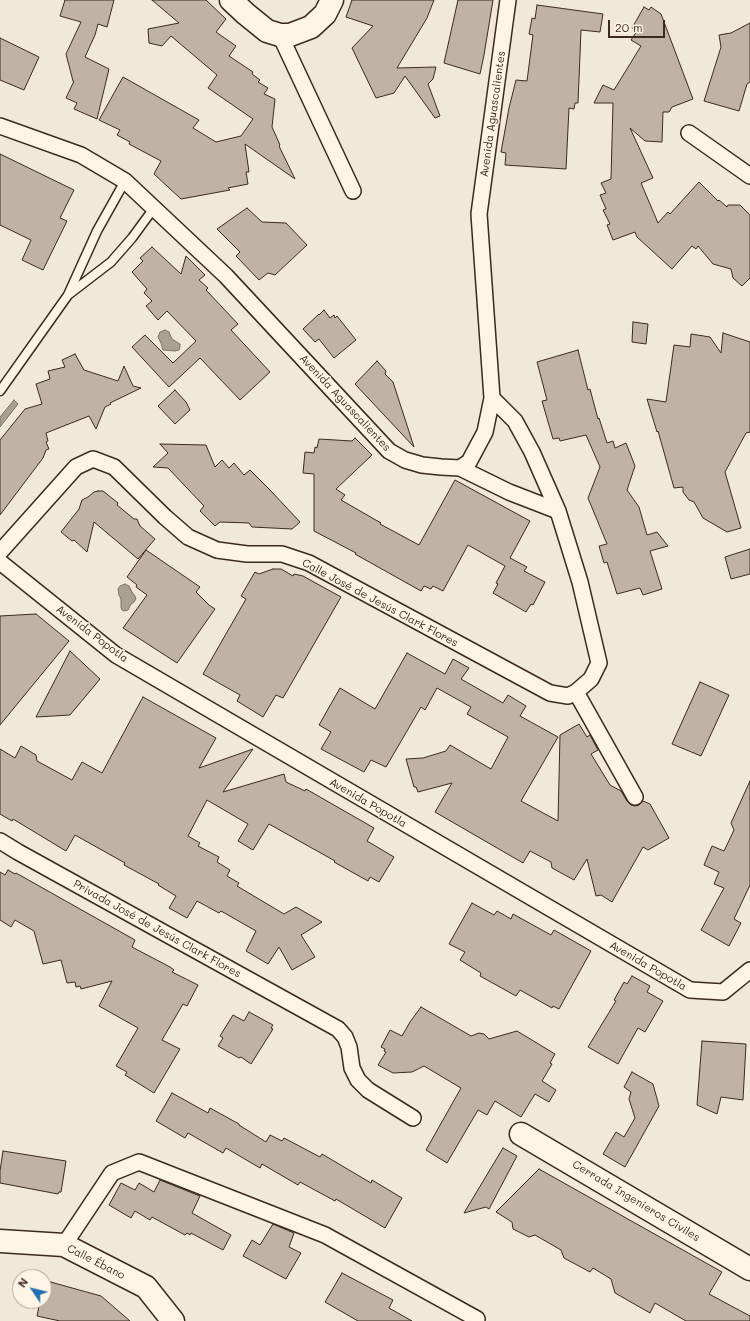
<!DOCTYPE html>
<html>
<head>
<meta charset="utf-8">
<style>
	body { margin:0 }
	#map { position:relative; width:750px; height:1321px; overflow:hidden; background:#f0e9d9; font-family:Mali,sans-serif }
	canvas { display:block }
	.north { position:absolute; left:12px; top:1269px; width:40px; height:40px; box-sizing:border-box; background:#fcf5e5; border:1px solid #afa495; border-radius:50%; rotate:305deg; font-size:11px; font-weight:700; line-height:16px; text-align:center; color:#3b2a1e }
	.north::after { content:''; display:block; margin:auto; width:14px; height:18px; background:#1f6fb2; clip-path:polygon(50% 0,100% 100%,50% 72%,0 100%) }
	.scale { position:absolute; left:608px; top:20px; width:57px; height:18px; box-sizing:border-box; border:2px solid #3b2a1e; border-top:0; padding-left:5px; font-size:12px; line-height:14px; white-space:nowrap; color:#3b2a1e; -webkit-text-stroke:3px #fcf5e5; paint-order:stroke }
</style>
</head>
<body>
<div id="map">
<canvas width="750" height="1321"></canvas>
<div class="north">N</div>
<div class="scale">20 m</div>
</div>
<script>
const ctx = document.querySelector('canvas').getContext('2d');
ctx.lineJoin = 'round';
function paint(path, color) {
  ctx.fillStyle = color;
  ctx.fill(path, 'evenodd');
}
function toPath(rows) {
  const path = new Path2D();
  for (const r of rows) {
    path.moveTo(r[0], r[1]);
    for (let i = 2; i < r.length; i += 2) path.lineTo(r[i], r[i + 1]);
  }
  return path;
}
function strokePath(path, color, width, dash) {
  ctx.strokeStyle = color;
  ctx.lineWidth = width;
  ctx.lineCap = dash ? 'butt' : 'round';
  ctx.setLineDash(dash || []);
  ctx.stroke(path);
}
function drawText(font, color, halo, rows, align = 'center') {
  ctx.font = font + ' Mali,sans-serif';
  ctx.lineWidth = 3;
  ctx.setLineDash([]);
  ctx.textBaseline = 'middle';
  ctx.strokeStyle = halo;
  ctx.fillStyle = color;
  for (const [text, x, y, turn = 0] of rows) {
    ctx.save();
    ctx.translate(x, y);
    ctx.rotate((+turn || 0) * Math.PI / 180);
    ctx.textAlign = isNaN(turn) ? turn : align;
    if (halo) ctx.strokeText(text, 0, 0);
    ctx.fillText(text, 0, 0);
    ctx.restore();
  }
}
const water = toPath([
	[165,330,169,332,172,339,180,344,180,347,179,350,175,351,163,350,161,343,158,337,160,332,165,330],
	[14,400,18,404,0,427,0,417,14,400],
	[125,584,129,586,132,592,135,596,136,599,134,602,131,604,128,610,124,611,122,610,121,607,121,599,119,595,118,589,120,586,125,584]
]);
paint(water, '#aaa091');
strokePath(water, '#7e7163', 1);
const building = toPath([
	[65,0,114,0,107,27,98,24,95,35,85,57,109,69,97,119,74,109,77,103,66,98,74,81,73,81,66,54,81,22,60,16,65,0],
	[152,0,206,0,226,19,216,32,236,46,229,56,253,72,252,74,260,80,258,82,268,88,264,94,275,99,272,127,280,145,279,146,295,179,245,144,249,172,246,172,248,184,228,188,230,190,181,199,154,174,161,161,129,144,130,142,117,135,120,130,99,120,123,77,199,120,193,128,216,142,241,136,253,119,208,88,217,75,171,36,162,46,149,43,148,29,179,23,152,0],
	[352,0,434,0,427,18,397,68,436,67,433,79,428,84,440,116,435,118,405,76,394,93,376,98,352,48,373,26,346,17,352,0],
	[458,0,493,0,484,55,480,74,444,63,458,0],
	[537,5,603,14,600,32,581,30,578,103,575,103,574,109,569,108,566,169,505,165,506,153,501,152,509,108,516,80,527,81,533,35,529,34,532,18,535,19,537,5],
	[644,7,649,10,651,7,661,14,693,99,672,107,669,112,663,112,662,142,645,141,630,128,653,178,641,183,658,223,668,212,670,214,699,182,718,201,719,200,727,207,728,205,740,205,750,215,750,278,742,286,733,278,731,269,713,264,698,246,696,249,692,246,672,269,637,237,635,232,613,240,607,225,610,224,603,210,606,209,600,195,606,193,601,183,611,179,613,103,594,103,603,85,614,90,641,46,631,40,637,31,632,28,644,7],
	[750,23,750,82,747,84,739,111,704,101,721,47,719,35,731,33,750,23],
	[0,38,39,57,24,90,0,80,0,38],
	[0,154,74,190,60,218,67,221,43,270,22,260,31,240,0,225,0,154],
	[247,208,262,222,286,223,307,245,275,275,268,273,259,280,236,256,240,252,217,229,247,208],
	[152,247,181,274,186,256,205,275,199,280,208,288,206,290,238,324,231,330,270,372,240,400,200,358,169,387,132,347,145,335,173,363,196,341,167,311,158,320,146,306,152,301,144,293,147,289,132,272,143,261,140,258,152,247],
	[324,310,330,318,334,315,335,318,337,316,356,340,334,358,319,339,315,342,303,329,319,314,319,315,324,310],
	[633,322,648,324,646,344,632,342,633,322],
	[723,333,750,342,750,432,746,433,725,472,741,528,727,532,703,518,694,502,689,500,683,492,683,487,674,488,658,431,657,432,647,399,666,402,674,345,690,347,691,334,710,337,721,353,723,333],
	[578,350,588,390,590,389,598,419,599,418,607,443,613,441,615,448,626,443,635,466,627,490,639,507,647,535,657,532,668,546,650,551,662,589,643,595,640,588,617,594,607,562,604,563,599,546,607,544,588,498,600,467,586,435,560,441,559,438,553,439,542,401,547,400,537,362,578,350],
	[75,354,84,370,118,381,124,366,133,386,141,388,110,403,111,404,105,407,96,429,89,416,46,433,48,441,46,442,49,449,46,450,43,458,0,515,0,440,25,409,42,404,36,384,50,379,48,371,65,367,62,360,75,354],
	[377,361,386,371,385,374,393,382,414,447,355,384,377,361],
	[175,390,186,402,190,410,175,424,158,406,175,390],
	[355,438,372,455,336,489,345,495,341,500,381,523,380,524,419,545,455,480,530,521,510,558,527,567,524,571,545,582,533,605,531,604,526,612,493,593,498,584,496,583,505,566,468,545,443,591,433,586,431,589,424,586,421,591,355,554,356,553,314,531,314,474,303,473,305,452,314,453,315,447,317,448,319,439,352,441,355,438],
	[160,444,206,445,215,467,222,460,229,468,234,463,244,475,250,470,270,490,300,522,292,529,252,527,249,523,220,522,215,526,200,511,204,506,168,468,153,467,168,453,160,444],
	[98,491,103,491,118,503,117,505,134,519,137,519,140,526,155,539,138,559,94,522,87,552,74,540,72,541,61,532,79,509,82,500,88,497,94,492,98,491],
	[750,549,750,574,731,579,725,557,750,549],
	[146,550,200,587,196,592,209,605,215,609,177,663,123,628,147,595,136,587,137,585,127,577,146,550],
	[273,569,281,569,293,576,294,574,303,576,341,597,283,698,276,695,263,717,237,701,240,695,203,674,246,599,241,596,255,572,259,574,273,569],
	[36,614,69,641,0,725,0,616,36,614],
	[70,651,100,679,70,715,36,717,70,651],
	[407,653,445,674,453,659,469,668,461,679,503,703,508,695,526,706,520,716,558,737,521,801,558,821,560,735,579,724,587,737,590,735,598,750,591,754,610,785,621,791,627,801,631,805,635,806,639,805,643,801,650,804,669,838,648,850,643,847,612,902,601,895,596,896,587,859,574,880,552,868,551,862,530,851,523,863,435,812,452,783,418,792,416,787,414,787,406,759,423,758,446,751,450,745,491,769,508,737,467,714,471,707,437,688,425,710,421,707,386,767,371,760,364,772,321,749,331,732,319,725,340,688,375,709,407,653],
	[700,682,729,695,701,756,672,744,700,682],
	[143,697,216,738,199,768,253,749,223,792,284,774,286,782,305,791,306,789,374,828,367,841,394,857,379,882,370,877,368,881,334,862,335,861,269,824,253,850,238,841,248,824,207,800,188,836,200,843,198,846,219,857,217,862,230,870,227,876,239,883,237,886,284,914,296,907,322,922,301,935,315,957,292,970,279,947,268,964,246,951,256,931,221,911,219,913,197,901,187,918,169,908,176,896,158,885,159,884,124,865,125,863,75,835,66,851,13,819,12,821,0,814,0,749,15,758,21,746,36,755,37,761,72,780,82,762,102,773,143,697],
	[750,781,750,885,734,919,741,923,729,946,701,930,724,888,714,884,719,872,704,865,712,846,724,851,734,830,731,823,750,781],
	[8,870,15,874,16,873,135,940,132,947,170,967,174,970,172,972,198,985,187,1006,183,1004,162,1040,180,1049,154,1093,125,1075,127,1072,116,1066,138,1028,99,1006,112,981,81,989,80,986,76,987,75,982,67,983,61,960,43,964,34,931,15,920,11,927,0,920,0,872,5,875,8,870],
	[472,903,494,915,497,911,511,919,513,914,551,935,554,930,591,951,559,1009,553,1006,552,1008,520,990,516,996,480,976,481,973,460,960,465,952,449,944,472,903],
	[632,976,650,986,647,992,663,1001,645,1032,638,1028,618,1064,588,1047,616,1001,614,1000,624,982,627,984,632,976],
	[421,1007,471,1036,479,1033,484,1034,489,1039,517,1031,555,1054,550,1063,552,1064,542,1081,556,1090,549,1102,535,1094,521,1117,495,1101,487,1115,478,1110,447,1163,426,1150,461,1088,424,1066,412,1072,393,1073,378,1065,386,1052,384,1051,385,1049,381,1047,390,1030,402,1036,410,1022,421,1007],
	[249,1012,273,1025,271,1028,273,1029,251,1064,241,1057,239,1058,218,1046,223,1038,220,1036,233,1015,244,1021,249,1012],
	[702,1041,746,1044,743,1100,721,1097,717,1114,697,1105,702,1041],
	[632,1072,653,1084,659,1106,625,1167,603,1154,616,1132,624,1137,635,1118,629,1099,631,1092,624,1087,632,1072],
	[172,1093,208,1113,210,1108,239,1124,239,1125,266,1142,270,1135,282,1141,284,1138,320,1157,322,1154,371,1183,372,1180,402,1198,385,1228,336,1199,335,1201,300,1182,298,1185,262,1164,260,1168,226,1148,223,1153,188,1133,185,1138,156,1121,172,1093],
	[503,1148,517,1156,489,1209,486,1207,464,1213,503,1148],
	[3,1151,66,1161,61,1192,59,1192,58,1194,0,1183,0,1171,3,1151],
	[539,1169,722,1272,709,1294,750,1316,750,1321,686,1321,655,1303,650,1313,615,1293,611,1279,593,1268,590,1272,564,1258,561,1250,535,1235,529,1237,513,1229,512,1222,496,1212,539,1169],
	[160,1180,200,1196,192,1213,231,1235,223,1250,191,1233,190,1235,187,1233,185,1235,152,1217,150,1220,135,1211,131,1218,109,1205,121,1183,135,1190,139,1183,154,1192,160,1180],
	[273,1224,294,1233,289,1247,301,1253,286,1279,243,1256,252,1240,260,1245,273,1224],
	[342,1273,393,1300,389,1308,412,1321,358,1321,325,1302,342,1273],
	[47,1281,101,1296,130,1321,60,1321,37,1316,40,1301,44,1301,44,1293,47,1281]
]);
paint(building, '#beb3a4');
strokePath(building, '#3b2a1e', 1);
const lane = toPath([
	[68,295,111,262,132,238,154,208],
	[0,391,68,295,97,231,125,181]
]);
const street = toPath([
	[280,35,353,191],
	[0,126,81,155,125,181,226,276,389,451,405,460,422,465,441,467,460,468,469,462,485,432,492,398,479,214,508,0],
	[689,133,750,176],
	[460,468,509,492,558,511],
	[0,552,76,467,93,459,114,467,165,517,188,537,217,550,247,554,282,554,309,563,550,693,568,696,576,692,591,679,599,663,580,582,558,511,532,452,515,421,492,398],
	[0,562,116,655,690,990,723,992,750,970],
	[576,692,635,797],
	[0,841,18,852,338,1029,345,1037,349,1047,352,1068,358,1080,368,1090,413,1118],
	[64,1245,112,1173,139,1162,325,1235,477,1319]
]);
const secondary = toPath([
	[231,0,246,14,267,31,280,35,290,35,311,27,325,14,332,0],
	[521,1134,750,1269],
	[0,1241,64,1245,146,1287,173,1321]
]);
strokePath(lane, '#3b2a1e', 11);
strokePath(street, '#3b2a1e', 18);
strokePath(secondary, '#3b2a1e', 25);
strokePath(lane, '#fcf5e5', 8);
strokePath(street, '#fcf5e5', 15);
strokePath(secondary, '#fcf5e5', 22);
drawText('11px', '#3b2a1e', '#fcf5e5', [
	["Avenida Aguascalientes",493,114,-82],
	["Avenida Aguascalientes",345,403,47],
	["Calle José de Jesús Clark Flores",380,603,28],
	["Avenida Popotla",92,634,37],
	["Avenida Popotla",368,803,30],
	["Privada José de Jesús Clark Flores",157,929,29],
	["Avenida Popotla",648,966,30],
	["Cerrada Ingenieros Civiles",636,1201,31],
	["Calle Ébano",96,1262,27]
]);
</script>
</body>
</html>
